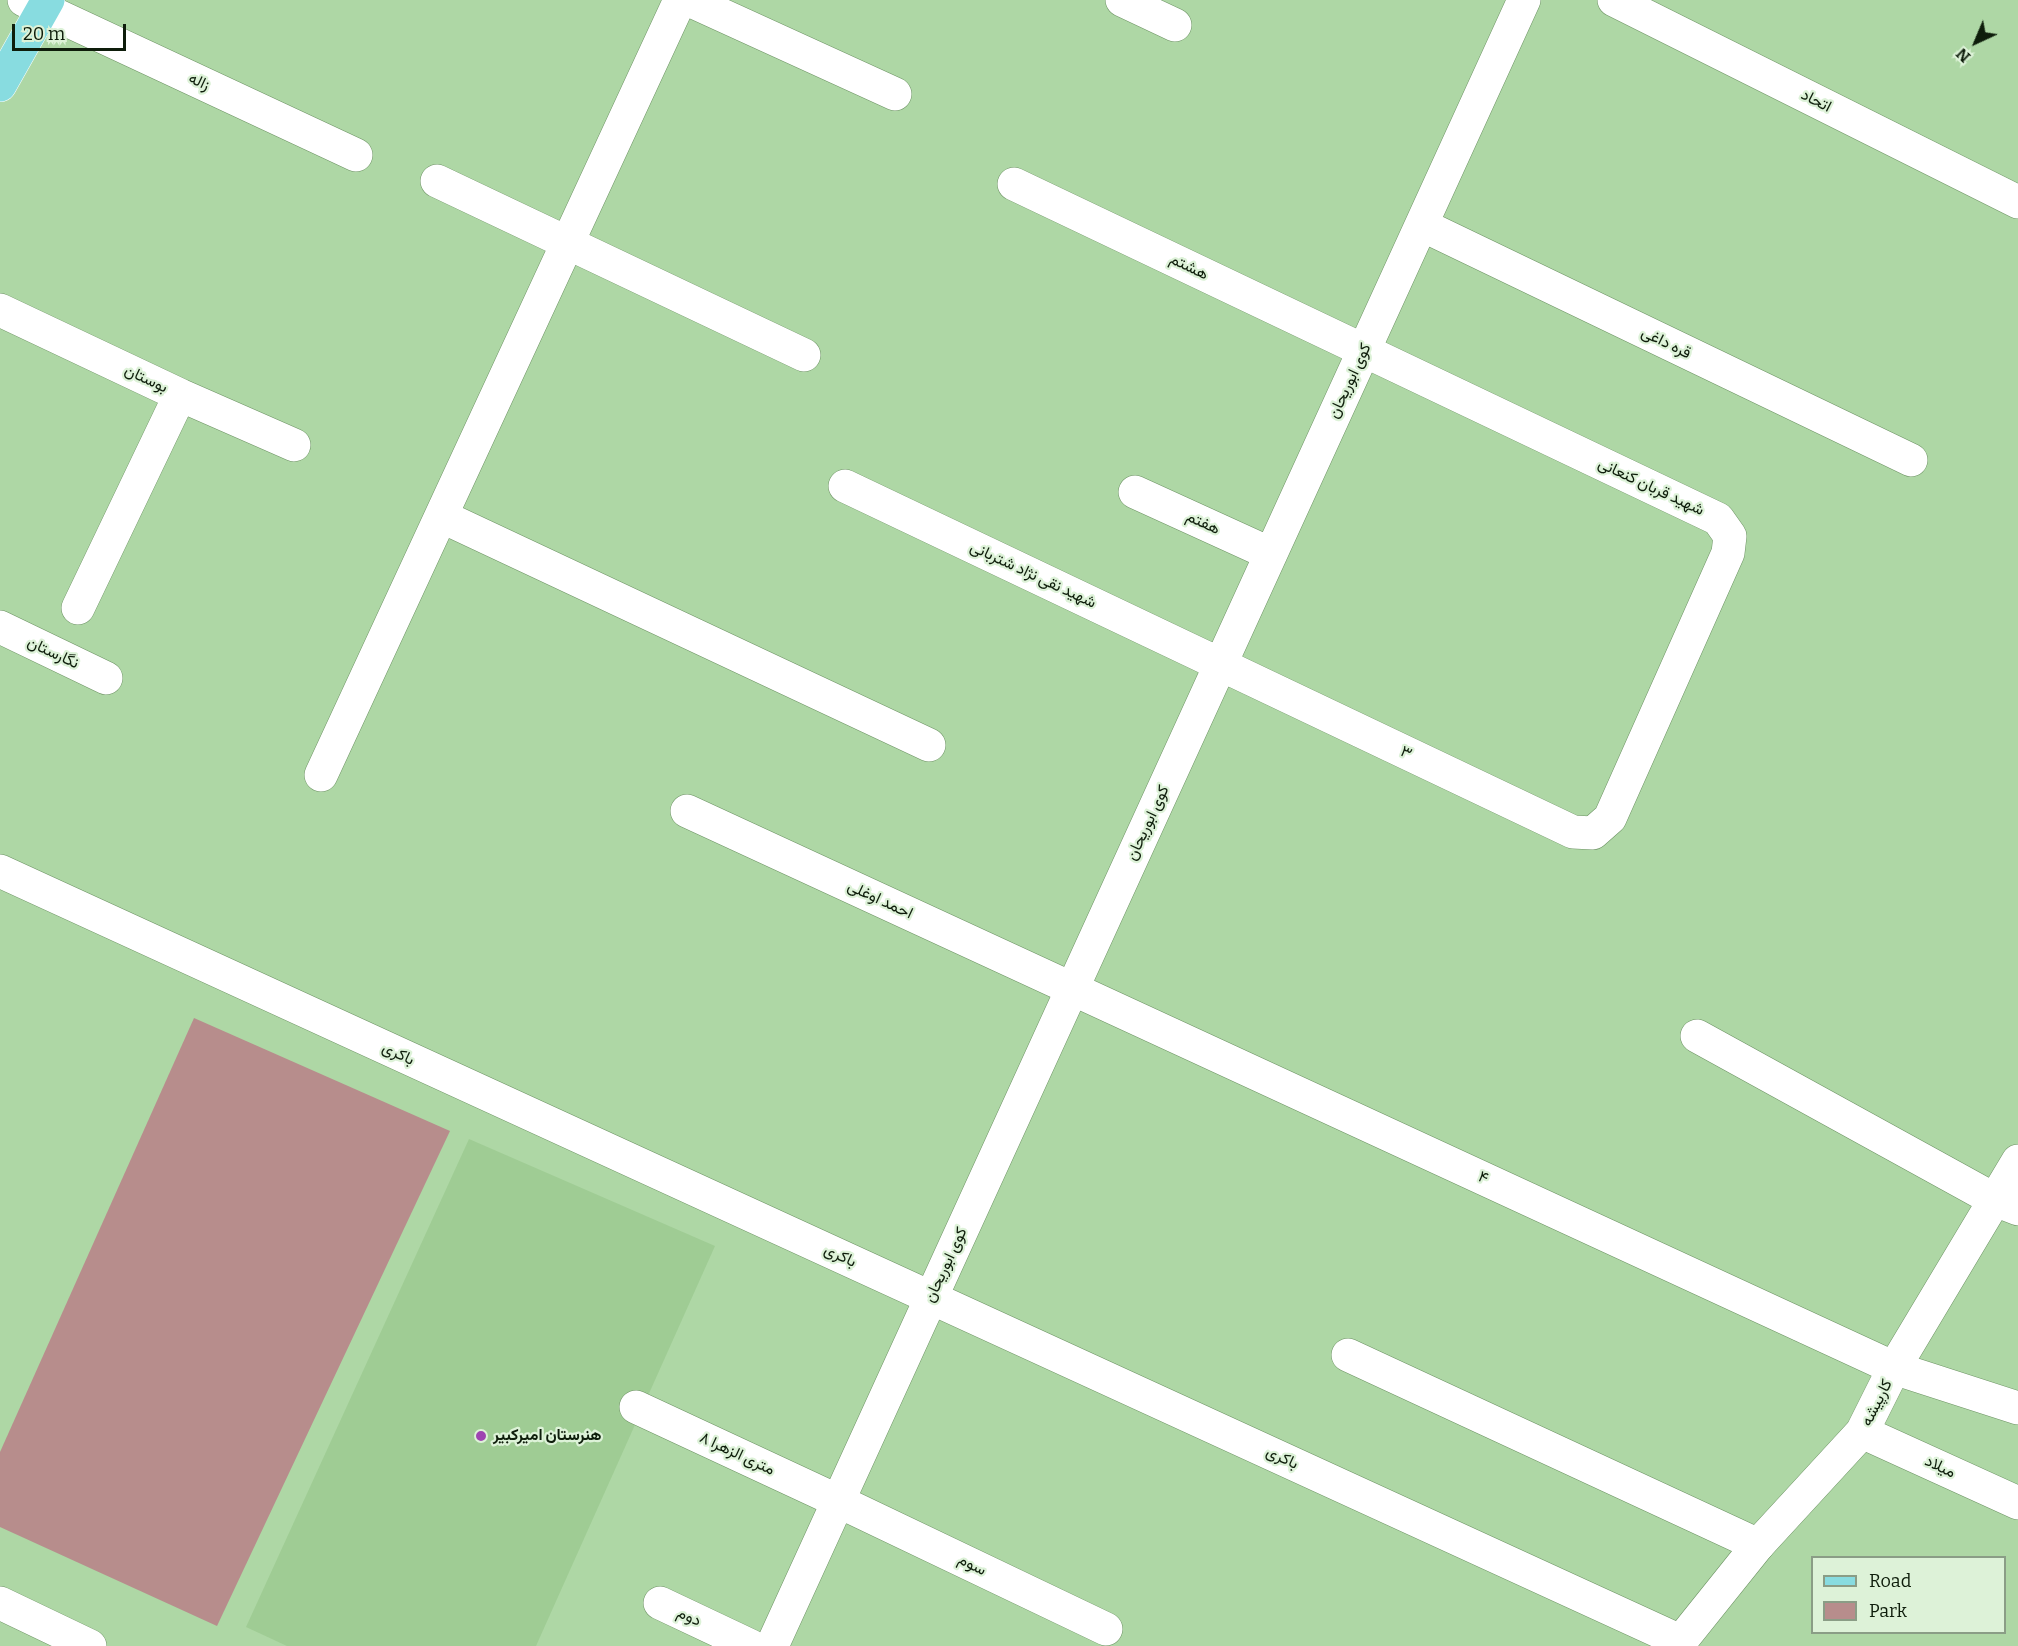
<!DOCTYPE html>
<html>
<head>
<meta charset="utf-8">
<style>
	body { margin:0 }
	#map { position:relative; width:2018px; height:1646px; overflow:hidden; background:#aed7a5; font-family:Bitter,serif }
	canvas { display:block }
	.legend { position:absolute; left:1811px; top:1556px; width:195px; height:78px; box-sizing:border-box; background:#ddf2d8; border:2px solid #8a9d86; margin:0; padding:8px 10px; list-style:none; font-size:18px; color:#0e1d0b }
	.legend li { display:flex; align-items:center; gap:12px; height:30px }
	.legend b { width:30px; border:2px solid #8a9d86 }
	.north { position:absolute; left:1946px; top:12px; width:60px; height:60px; -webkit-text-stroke:4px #ddf2d8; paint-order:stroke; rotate:224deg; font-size:16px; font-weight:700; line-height:24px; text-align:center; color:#0e1d0b }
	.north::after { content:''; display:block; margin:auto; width:21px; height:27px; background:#0e1d0b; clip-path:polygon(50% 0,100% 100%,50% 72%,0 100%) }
	.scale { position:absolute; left:12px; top:24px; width:114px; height:27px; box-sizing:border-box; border:3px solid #0e1d0b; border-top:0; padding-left:8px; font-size:18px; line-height:21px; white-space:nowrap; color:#0e1d0b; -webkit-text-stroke:4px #ddf2d8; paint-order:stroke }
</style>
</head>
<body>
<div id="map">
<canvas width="2018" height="1646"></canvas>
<ul class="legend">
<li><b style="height:8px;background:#88dce0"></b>Road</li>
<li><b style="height:16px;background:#b78d8c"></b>Park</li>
</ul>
<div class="north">N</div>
<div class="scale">20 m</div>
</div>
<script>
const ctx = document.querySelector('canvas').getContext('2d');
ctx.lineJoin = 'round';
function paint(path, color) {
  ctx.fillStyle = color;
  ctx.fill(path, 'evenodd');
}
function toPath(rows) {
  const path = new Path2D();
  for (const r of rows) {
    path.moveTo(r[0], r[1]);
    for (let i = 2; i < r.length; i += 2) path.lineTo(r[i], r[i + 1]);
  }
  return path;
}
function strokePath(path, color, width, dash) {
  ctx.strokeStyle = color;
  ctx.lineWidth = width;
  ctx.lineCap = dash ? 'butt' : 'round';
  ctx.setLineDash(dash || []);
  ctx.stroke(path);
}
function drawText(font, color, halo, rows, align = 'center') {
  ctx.font = font + ' Bitter,Vazirmatn,serif';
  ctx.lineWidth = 4.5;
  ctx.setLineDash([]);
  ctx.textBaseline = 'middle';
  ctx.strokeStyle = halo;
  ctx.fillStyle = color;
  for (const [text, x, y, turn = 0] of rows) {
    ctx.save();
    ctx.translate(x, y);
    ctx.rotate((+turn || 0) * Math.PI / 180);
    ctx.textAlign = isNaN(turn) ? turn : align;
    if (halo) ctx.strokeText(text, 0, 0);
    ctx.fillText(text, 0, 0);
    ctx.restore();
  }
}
paint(toPath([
	[469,1139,715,1246,536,1646,287,1646,246,1627]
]), '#9fcc94');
paint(toPath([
	[194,1018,450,1131,217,1626,0,1527,0,1452]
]), '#b78d8c');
const minor = toPath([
	[24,0,356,155],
	[689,0,895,94],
	[1122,0,1175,25],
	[1614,0,2018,202],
	[437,181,804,355],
	[1422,225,1911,460],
	[0,310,180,395,294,445],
	[845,486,1573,832,1593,833,1610,818,1728,553,1730,536,1718,519,1014,184],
	[1135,492,1271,554],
	[441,516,929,745],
	[78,608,180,395],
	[0,627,106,678],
	[321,775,680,0],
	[687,811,1894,1368,2018,1408],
	[1697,1036,1995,1200,2018,1209],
	[1348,1355,1758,1545],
	[636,1407,838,1501,1106,1629],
	[1862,1432,2018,1503],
	[660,1603,751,1646],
	[772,1646,1524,0]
]);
const tertiary = toPath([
	[0,871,1680,1641]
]);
const secondary = toPath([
	[0,1603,90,1646],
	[1677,1646,1758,1545,1862,1432,1894,1368,2018,1161]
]);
const primary = toPath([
	[0,85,48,0]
]);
strokePath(minor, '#6d9364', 34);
strokePath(tertiary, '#6d9364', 34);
strokePath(secondary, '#6d9364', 34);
strokePath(primary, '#fff', 34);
strokePath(minor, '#fff', 33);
strokePath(tertiary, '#fff', 33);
strokePath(secondary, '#fff', 33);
strokePath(primary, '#88dce0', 33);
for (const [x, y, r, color] of [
	[481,1436,6,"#9e45b1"]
]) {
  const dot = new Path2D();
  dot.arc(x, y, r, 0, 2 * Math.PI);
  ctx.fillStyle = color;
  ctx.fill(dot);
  strokePath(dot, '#ddf2d8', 2);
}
drawText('16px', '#0e1d0b', '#ddf2d8', [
	["زاله",199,82,25],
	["اتحاد",1816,101,27],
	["هشتم",1189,267,26],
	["قره داغی",1666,343,26],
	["بوستان",146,379,25],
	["کوی ابوریحان",1350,381,-65],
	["شهید قربان کنعانی",1651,487,25],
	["هفتم",1203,523,25],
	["شهید نقی نژاد شتربانی",1033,575,25],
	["نگارستان",53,653,25],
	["۳",1406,753,25],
	["کوی ابوریحان",1148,823,-65],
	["احمد اوغلی",880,900,25],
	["باکری",398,1054,25],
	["۴",1483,1178,25],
	["باکری",840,1256,25],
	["کوی ابوریحان",946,1265,-65],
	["کارپیشه",1877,1403,-63],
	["۸ متری الزهرا",737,1454,25],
	["باکری",1282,1458,25],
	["میلاد",1940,1467,25],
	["سوم",972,1565,26],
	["دوم",689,1617,25]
]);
drawText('bold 16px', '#0e1d0b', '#ddf2d8', [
	["هنرستان امیرکبیر",493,1436]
], 'left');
</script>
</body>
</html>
